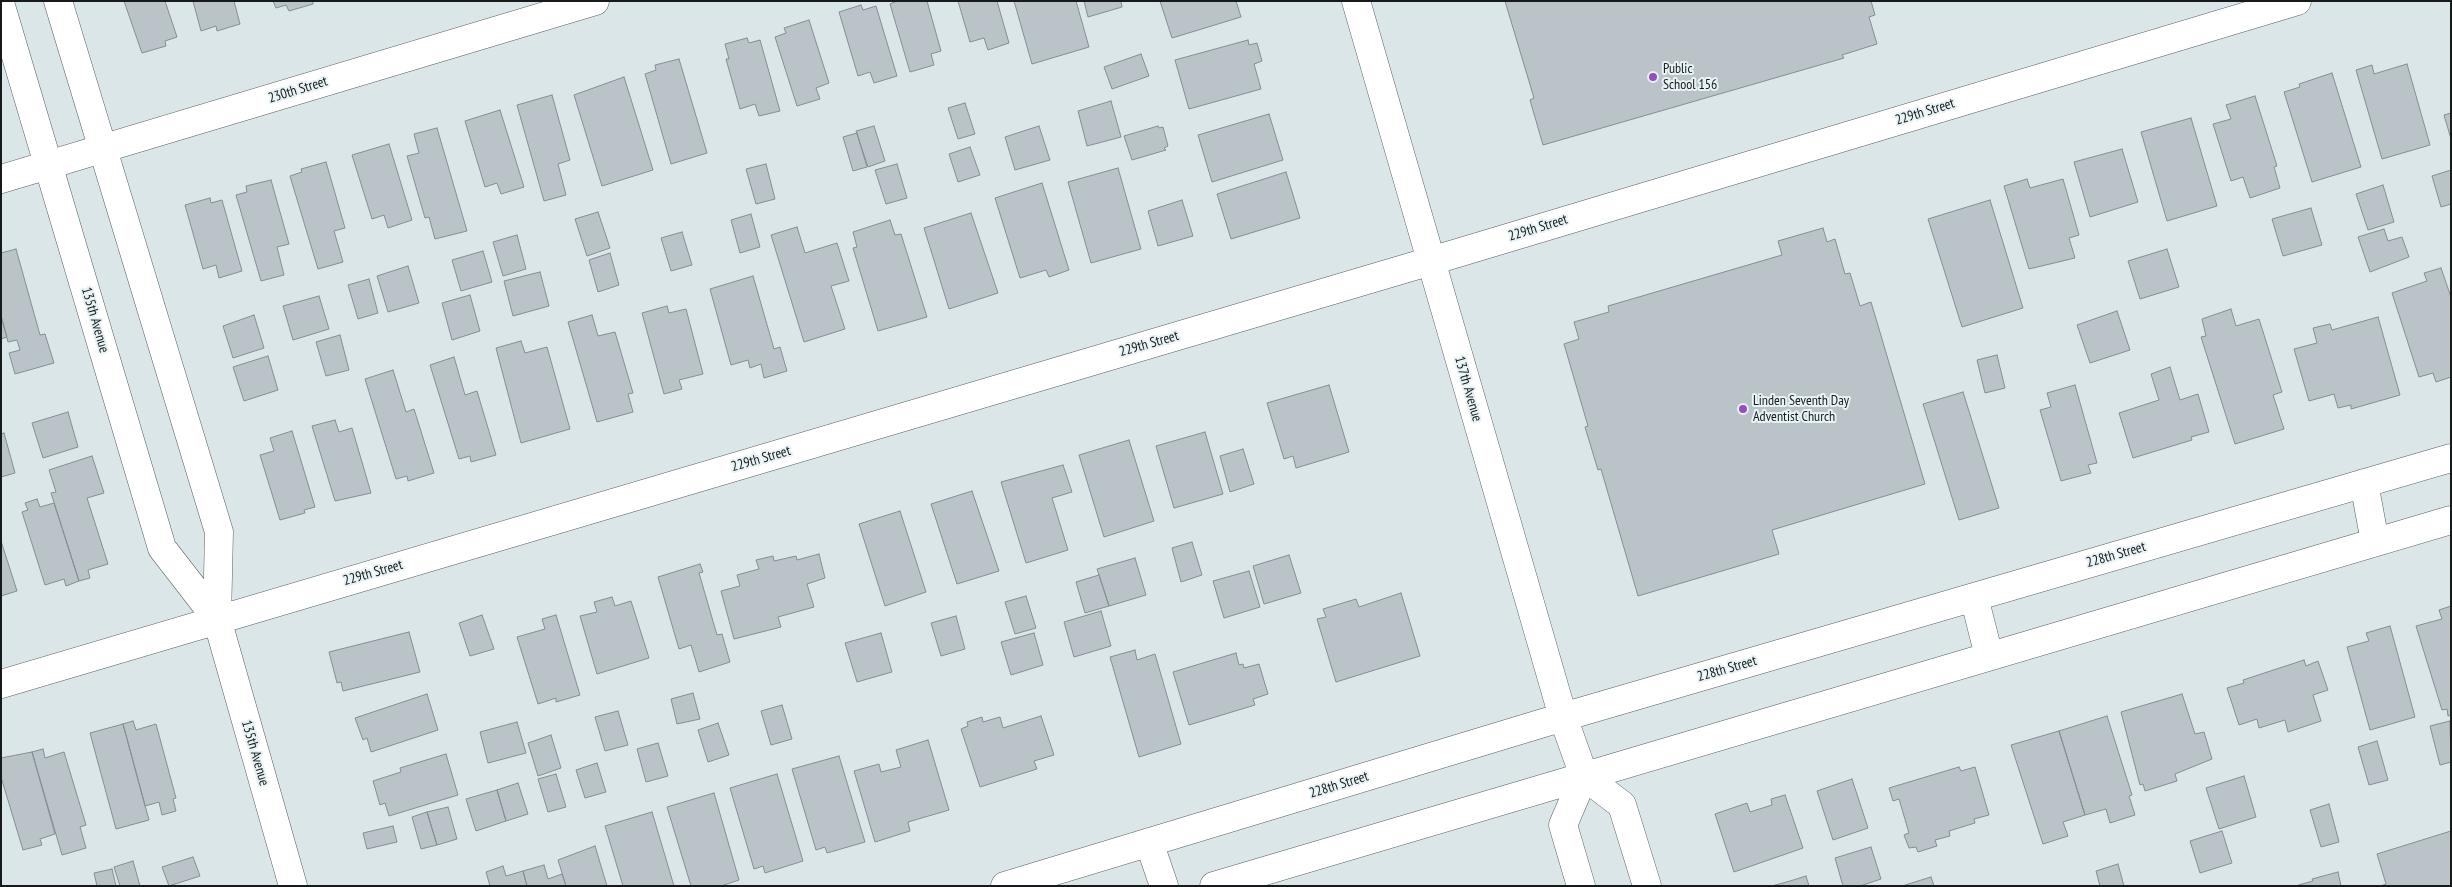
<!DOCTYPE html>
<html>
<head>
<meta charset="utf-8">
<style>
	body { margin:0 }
	#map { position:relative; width:2452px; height:887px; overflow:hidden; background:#dae6e7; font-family:"PT Sans Narrow",sans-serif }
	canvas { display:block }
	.frame { position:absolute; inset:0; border:2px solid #161a1b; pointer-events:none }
</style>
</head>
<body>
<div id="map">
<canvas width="2452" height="887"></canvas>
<div class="frame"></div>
</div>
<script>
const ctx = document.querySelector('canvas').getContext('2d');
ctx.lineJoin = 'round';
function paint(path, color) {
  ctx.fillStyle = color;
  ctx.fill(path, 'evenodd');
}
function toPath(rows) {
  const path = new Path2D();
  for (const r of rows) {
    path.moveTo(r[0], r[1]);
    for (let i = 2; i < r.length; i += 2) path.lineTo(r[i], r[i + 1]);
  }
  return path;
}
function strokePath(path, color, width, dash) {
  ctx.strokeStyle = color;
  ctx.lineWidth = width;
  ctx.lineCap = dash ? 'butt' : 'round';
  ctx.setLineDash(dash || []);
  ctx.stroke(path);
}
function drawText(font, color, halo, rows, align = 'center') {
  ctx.font = font + ' "PT Sans Narrow",sans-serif';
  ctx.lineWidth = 4;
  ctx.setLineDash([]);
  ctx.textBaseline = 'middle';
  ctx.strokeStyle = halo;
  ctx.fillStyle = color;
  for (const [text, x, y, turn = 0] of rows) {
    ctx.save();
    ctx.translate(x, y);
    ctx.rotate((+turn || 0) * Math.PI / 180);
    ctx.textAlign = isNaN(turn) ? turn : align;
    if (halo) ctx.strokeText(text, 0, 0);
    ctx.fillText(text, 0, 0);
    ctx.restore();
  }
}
const building = toPath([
	[124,1,165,1,177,37,165,41,166,46,142,53,124,1],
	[193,1,234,1,240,24,217,31,216,26,201,31,193,1],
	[273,1,313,1,313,4,289,11,286,5,276,8,273,1],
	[897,1,927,1,941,51,931,54,934,65,910,72,890,4,897,1],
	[958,1,997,1,1009,43,988,50,984,38,970,42,958,1],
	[1014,1,1076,1,1089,47,1032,64,1014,1],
	[1084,1,1121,1,1122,7,1088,17,1084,1],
	[1160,1,1236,1,1241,17,1172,38,1160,1],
	[1505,1,1871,1,1875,15,1869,17,1877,44,1842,55,1844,58,1543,145,1530,100,1534,98,1505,1],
	[861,5,863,10,876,6,897,76,874,83,870,72,858,76,839,12,861,5],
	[809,20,829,83,816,88,820,99,797,106,775,37,786,33,784,28,809,20],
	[747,38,749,43,760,40,780,111,759,116,755,104,740,109,726,59,729,59,725,44,747,38],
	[1248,40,1249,45,1257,43,1262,61,1254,64,1261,89,1189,109,1175,60,1248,40],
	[1141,54,1149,76,1112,89,1104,67,1141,54],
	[679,59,707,153,671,164,645,74,656,70,655,65,679,59],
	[2407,64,2430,145,2382,159,2356,70,2372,65,2374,74,2407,64],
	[2332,73,2361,167,2312,182,2284,92,2300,87,2299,84,2332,73],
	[624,77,653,170,602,186,574,95,624,77],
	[552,95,570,160,558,164,566,195,544,201,517,105,552,95],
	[2255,96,2277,166,2274,167,2280,188,2250,198,2243,177,2231,181,2213,124,2231,119,2226,105,2255,96],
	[1111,101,1121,137,1087,146,1078,111,1111,101],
	[965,103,975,134,958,139,948,108,965,103],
	[500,110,524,187,501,194,497,183,485,187,465,121,500,110],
	[2451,113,2451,139,2444,115,2451,113],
	[1269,114,1283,160,1212,182,1198,135,1269,114],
	[2191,118,2217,206,2167,221,2141,132,2191,118],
	[874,126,885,161,868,167,856,131,874,126],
	[1039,126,1050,160,1015,170,1005,137,1039,126],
	[1158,126,1159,128,1163,127,1168,146,1164,148,1166,150,1132,160,1124,136,1158,126],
	[437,128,467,231,435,239,429,217,425,218,407,156,419,153,414,134,437,128],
	[857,133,867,167,853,171,843,137,857,133],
	[389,144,412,220,388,228,384,215,372,219,352,155,389,144],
	[970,147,980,175,958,182,949,154,970,147],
	[2122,149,2138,202,2090,217,2074,162,2122,149],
	[326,162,345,228,334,231,343,262,318,269,290,176,302,172,301,169,326,162],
	[766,164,775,199,756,204,746,169,766,164],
	[897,164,907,198,886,204,875,170,897,164],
	[1118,168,1141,249,1091,263,1068,182,1118,168],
	[2451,170,2451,204,2441,207,2432,176,2451,170],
	[1286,172,1300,218,1231,239,1217,194,1286,172],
	[2027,179,2030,188,2063,179,2079,235,2069,238,2075,258,2029,269,2004,186,2027,179],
	[271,180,289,244,277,247,284,275,261,281,236,195,247,192,246,186,271,180],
	[1042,183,1069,270,1049,277,1046,270,1020,278,995,198,1042,183],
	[2383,185,2394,222,2368,230,2356,194,2383,185],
	[210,198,211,203,222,200,242,271,219,278,216,265,203,269,185,205,210,198],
	[1182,200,1193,236,1158,246,1148,211,1182,200],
	[1990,200,2023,308,1962,327,1928,219,1990,200],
	[2311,208,2322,245,2283,256,2272,219,2311,208],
	[598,212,610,248,587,256,575,219,598,212],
	[971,213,998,293,949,309,924,228,971,213],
	[751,214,760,247,740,253,731,220,751,214],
	[890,220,895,235,901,234,927,317,878,331,853,248,857,247,853,232,890,220],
	[797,227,805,253,837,243,849,281,831,286,845,329,804,342,771,235,797,227],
	[1823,228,1827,242,1835,239,1845,274,1850,273,1860,306,1871,302,1925,484,1772,530,1779,554,1638,596,1601,469,1598,470,1585,427,1588,426,1564,344,1579,339,1574,322,1609,312,1608,306,1782,255,1778,241,1823,228],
	[2384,229,2388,241,2402,237,2409,257,2370,272,2358,237,2384,229],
	[682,232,692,265,671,271,661,238,682,232],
	[517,235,526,269,503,276,493,242,517,235],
	[16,249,40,335,45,334,54,363,15,374,9,353,20,350,17,340,8,342,1,316,1,253,16,249],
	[2167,249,2179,287,2140,299,2128,261,2167,249],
	[483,251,492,282,461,291,452,260,483,251],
	[610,253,619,285,598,292,589,260,610,253],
	[408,266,419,303,388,312,377,276,408,266],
	[2441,268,2451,297,2451,377,2436,382,2433,373,2419,377,2392,293,2427,281,2424,273,2441,268],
	[540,272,549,306,513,316,504,281,540,272],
	[753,276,774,349,780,347,787,371,764,378,761,364,750,368,748,360,731,365,710,289,753,276],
	[369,279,378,313,358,319,348,285,369,279],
	[470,295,480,331,452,340,442,303,470,295],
	[319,296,329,329,293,340,283,306,319,296],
	[667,306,669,313,686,309,703,374,679,380,682,389,664,394,642,313,667,306],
	[2231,309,2236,326,2259,319,2282,392,2273,395,2284,429,2235,444,2201,337,2206,336,2202,319,2231,309],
	[2117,311,2130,350,2090,363,2077,325,2117,311],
	[254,315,264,348,233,358,223,326,254,315],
	[592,315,598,336,615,332,633,393,628,394,633,412,597,422,568,322,592,315],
	[1,316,7,337,1,339,1,316],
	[2378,317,2400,395,2351,409,2351,405,2338,408,2334,394,2309,401,2294,349,2317,343,2313,328,2330,324,2332,330,2378,317],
	[340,335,349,370,326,376,316,342,340,335],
	[521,341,525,353,547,347,570,429,521,443,496,348,521,341],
	[1997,355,2005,388,1985,393,1977,360,1997,355],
	[268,356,278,390,244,401,233,367,268,356],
	[454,357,465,395,477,391,496,455,471,462,470,456,459,459,430,365,454,357],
	[2170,367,2180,400,2198,394,2209,432,2191,437,2192,440,2133,458,2119,413,2159,400,2151,374,2170,367],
	[393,370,406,412,414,409,434,473,408,481,407,476,396,479,365,379,393,370],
	[1329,385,1349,452,1296,468,1293,456,1284,459,1267,403,1329,385],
	[2075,385,2097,463,2088,465,2091,473,2061,481,2040,410,2051,407,2047,393,2075,385],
	[1963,392,1999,508,1959,520,1923,404,1963,392],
	[68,412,78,447,43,458,32,423,68,412],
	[335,420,339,432,352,428,371,493,335,501,312,426,335,420],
	[292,431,315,507,304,510,305,513,280,520,260,455,274,451,270,438,292,431],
	[1205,432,1223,494,1174,508,1156,446,1205,432],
	[4,433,15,473,1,477,1,434,4,433],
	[1129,440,1154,521,1104,537,1079,455,1129,440],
	[1243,449,1254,484,1230,492,1220,456,1243,449],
	[92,456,104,493,87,498,108,564,88,570,90,578,79,581,51,493,56,492,49,470,92,456],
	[1063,465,1072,492,1052,498,1068,550,1026,563,1001,482,1063,465],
	[972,491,999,571,957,584,931,504,972,491],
	[37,499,40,507,54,503,79,581,66,586,64,579,45,585,22,512,28,510,25,503,37,499],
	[900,511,926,592,885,606,859,524,900,511],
	[1,541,17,591,1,596,1,541],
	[1192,542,1202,575,1181,582,1172,548,1192,542],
	[819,554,825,578,807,584,814,607,778,617,781,627,734,639,721,591,740,586,737,575,759,569,756,560,773,556,774,561,796,556,797,560,819,554],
	[1289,555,1301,593,1264,604,1253,566,1289,555],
	[1135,558,1146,595,1109,606,1097,569,1135,558],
	[700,564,703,572,699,573,717,635,722,634,730,662,699,672,691,645,679,649,658,577,700,564],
	[1249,571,1260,607,1224,618,1213,581,1249,571],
	[1099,575,1109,606,1085,613,1076,582,1099,575],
	[1401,593,1420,656,1336,682,1317,619,1326,617,1323,609,1356,599,1359,607,1401,593],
	[1026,596,1036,628,1015,634,1005,602,1026,596],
	[612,597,615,606,631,601,649,658,597,674,580,616,597,612,594,602,612,597],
	[2451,606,2451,715,2448,716,2447,709,2442,710,2416,626,2442,619,2439,610,2451,606],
	[1101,611,1111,646,1074,657,1064,622,1101,611],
	[482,615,494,649,470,656,459,623,482,615],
	[556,615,580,695,556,702,556,698,538,704,517,637,545,629,542,619,556,615],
	[956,616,965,649,941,656,931,623,956,616],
	[2390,626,2415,717,2370,730,2347,647,2369,641,2366,633,2390,626],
	[409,632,420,672,343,691,341,682,337,683,329,652,409,632],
	[881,633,892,672,857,682,845,643,881,633],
	[1034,633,1043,665,1011,675,1001,642,1034,633],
	[1135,650,1137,660,1155,654,1181,744,1139,757,1110,657,1135,650],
	[1236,653,1239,665,1243,664,1244,668,1259,664,1268,694,1253,699,1255,705,1189,725,1173,672,1236,653],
	[2304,660,2306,666,2318,661,2328,690,2313,695,2321,721,2288,732,2285,720,2259,728,2257,719,2239,725,2227,688,2244,683,2243,680,2304,660],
	[693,693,700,719,677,724,671,699,693,693],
	[427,694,438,730,371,752,367,738,363,740,355,718,427,694],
	[2182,694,2195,734,2204,732,2212,759,2175,774,2177,781,2145,791,2143,784,2140,785,2121,712,2182,694],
	[782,705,792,739,771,745,761,711,782,705],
	[618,711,628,745,605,751,595,717,618,711],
	[1041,716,1054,755,1034,761,1037,769,980,787,961,729,968,726,967,722,982,717,983,722,1000,717,1003,728,1041,716],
	[2107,716,2132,795,2129,796,2135,815,2110,823,2106,809,2085,815,2059,731,2107,716],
	[133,721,136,730,156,724,176,798,173,799,176,811,162,815,159,802,145,806,123,724,133,721],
	[2450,721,2451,762,2440,765,2430,726,2450,721],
	[517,722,526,753,488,763,480,732,517,722],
	[718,723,729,755,708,762,698,730,718,723],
	[123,724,149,820,116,829,90,733,123,724],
	[2059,731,2085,815,2063,822,2068,836,2043,844,2011,745,2059,731],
	[551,735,561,768,538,776,528,743,551,735],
	[928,740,949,810,908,822,910,831,875,842,854,771,879,764,881,772,901,767,896,750,928,740],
	[2377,741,2388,780,2369,785,2358,747,2377,741],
	[658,743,668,776,646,782,637,749,658,743],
	[43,749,45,758,64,752,86,825,80,827,86,848,62,855,32,752,43,749],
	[32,752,55,834,40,839,42,845,23,850,1,777,1,758,32,752],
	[446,754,458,795,389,816,385,803,380,805,373,781,401,772,400,768,446,754],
	[839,756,865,842,827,853,825,847,816,850,792,769,839,756],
	[597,763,606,792,585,798,576,770,597,763],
	[1959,767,1961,771,1975,767,1989,815,1974,819,1975,823,1949,831,1950,836,1935,840,1937,846,1918,852,1916,847,1909,848,1904,835,1909,833,1899,799,1893,801,1889,788,1959,767],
	[556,774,566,807,548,812,538,779,556,774],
	[777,774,803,861,765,873,763,866,754,869,730,788,777,774],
	[2244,776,2256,817,2219,829,2206,788,2244,776],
	[1852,779,1868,828,1833,840,1817,791,1852,779],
	[518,783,528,814,506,821,497,790,518,783],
	[497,790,506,821,476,831,466,799,497,790],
	[714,793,739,880,721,886,691,886,667,807,714,793],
	[1785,795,1803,848,1734,872,1715,814,1747,803,1750,812,1772,805,1771,799,1785,795],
	[2329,804,2339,842,2321,847,2310,810,2329,804],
	[448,807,457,839,437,845,427,812,448,807],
	[427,812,437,845,421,849,412,817,427,812],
	[652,812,674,886,623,886,605,826,652,812],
	[393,826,397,842,367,849,363,833,393,826],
	[2222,831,2232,863,2200,873,2190,841,2222,831],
	[2451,831,2451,886,2381,886,2386,884,2377,854,2451,831],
	[595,846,607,886,566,886,558,860,595,846],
	[1871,847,1881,879,1860,886,1843,886,1835,858,1871,847],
	[193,857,200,876,169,886,162,867,193,857],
	[133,861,140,886,120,886,114,867,133,861],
	[2118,864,2124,886,2100,886,2096,871,2118,864],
	[544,865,548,879,562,874,566,886,527,886,523,871,544,865],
	[503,866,506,876,523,871,527,886,490,886,486,872,503,866],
	[112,869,116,886,97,886,94,873,112,869],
	[2338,872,2341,886,2295,886,2313,881,2312,879,2338,872],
	[1806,876,1809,886,1772,886,1790,881,1806,876],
	[1931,877,1934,886,1902,886,1931,877]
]);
paint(building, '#bac3c8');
strokePath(building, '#858e93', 1);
const minor = toPath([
	[58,1,219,532,217,619,293,886],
	[1356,1,1563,717,1584,776,1622,805,1647,886],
	[1,6,162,548,217,619],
	[1,179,595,1],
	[2364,483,2375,542],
	[1974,597,1989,656],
	[1,684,1431,261,2297,1],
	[1149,842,1164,886],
	[1005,886,1563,717,2451,458],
	[1214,886,2451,520],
	[1581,886,1563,825,1584,776]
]);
strokePath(minor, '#586163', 29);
strokePath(minor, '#fff', 28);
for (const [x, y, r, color] of [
	[1653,77,5,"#964dc0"],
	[1743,409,5,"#964dc0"]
]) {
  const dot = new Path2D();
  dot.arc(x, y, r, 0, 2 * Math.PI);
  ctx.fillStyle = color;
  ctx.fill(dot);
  strokePath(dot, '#e8f3f5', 2);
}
drawText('14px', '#161a1b', '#e8f3f5', [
	["Public",1663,69],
	["School 156",1663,85],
	["Linden Seventh Day",1753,401],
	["Adventist Church",1753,417]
], 'left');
drawText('14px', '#161a1b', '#e8f3f5', [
	["230th Street",298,90,-17],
	["229th Street",1925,112,-17],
	["229th Street",1538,228,-17],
	["135th Avenue",95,320,74],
	["229th Street",1149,344,-16],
	["137th Avenue",1468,389,74],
	["229th Street",761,459,-16],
	["228th Street",2116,555,-16],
	["229th Street",373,573,-16],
	["228th Street",1727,669,-16],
	["135th Avenue",255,753,74],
	["228th Street",1339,785,-17]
]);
</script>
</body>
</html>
